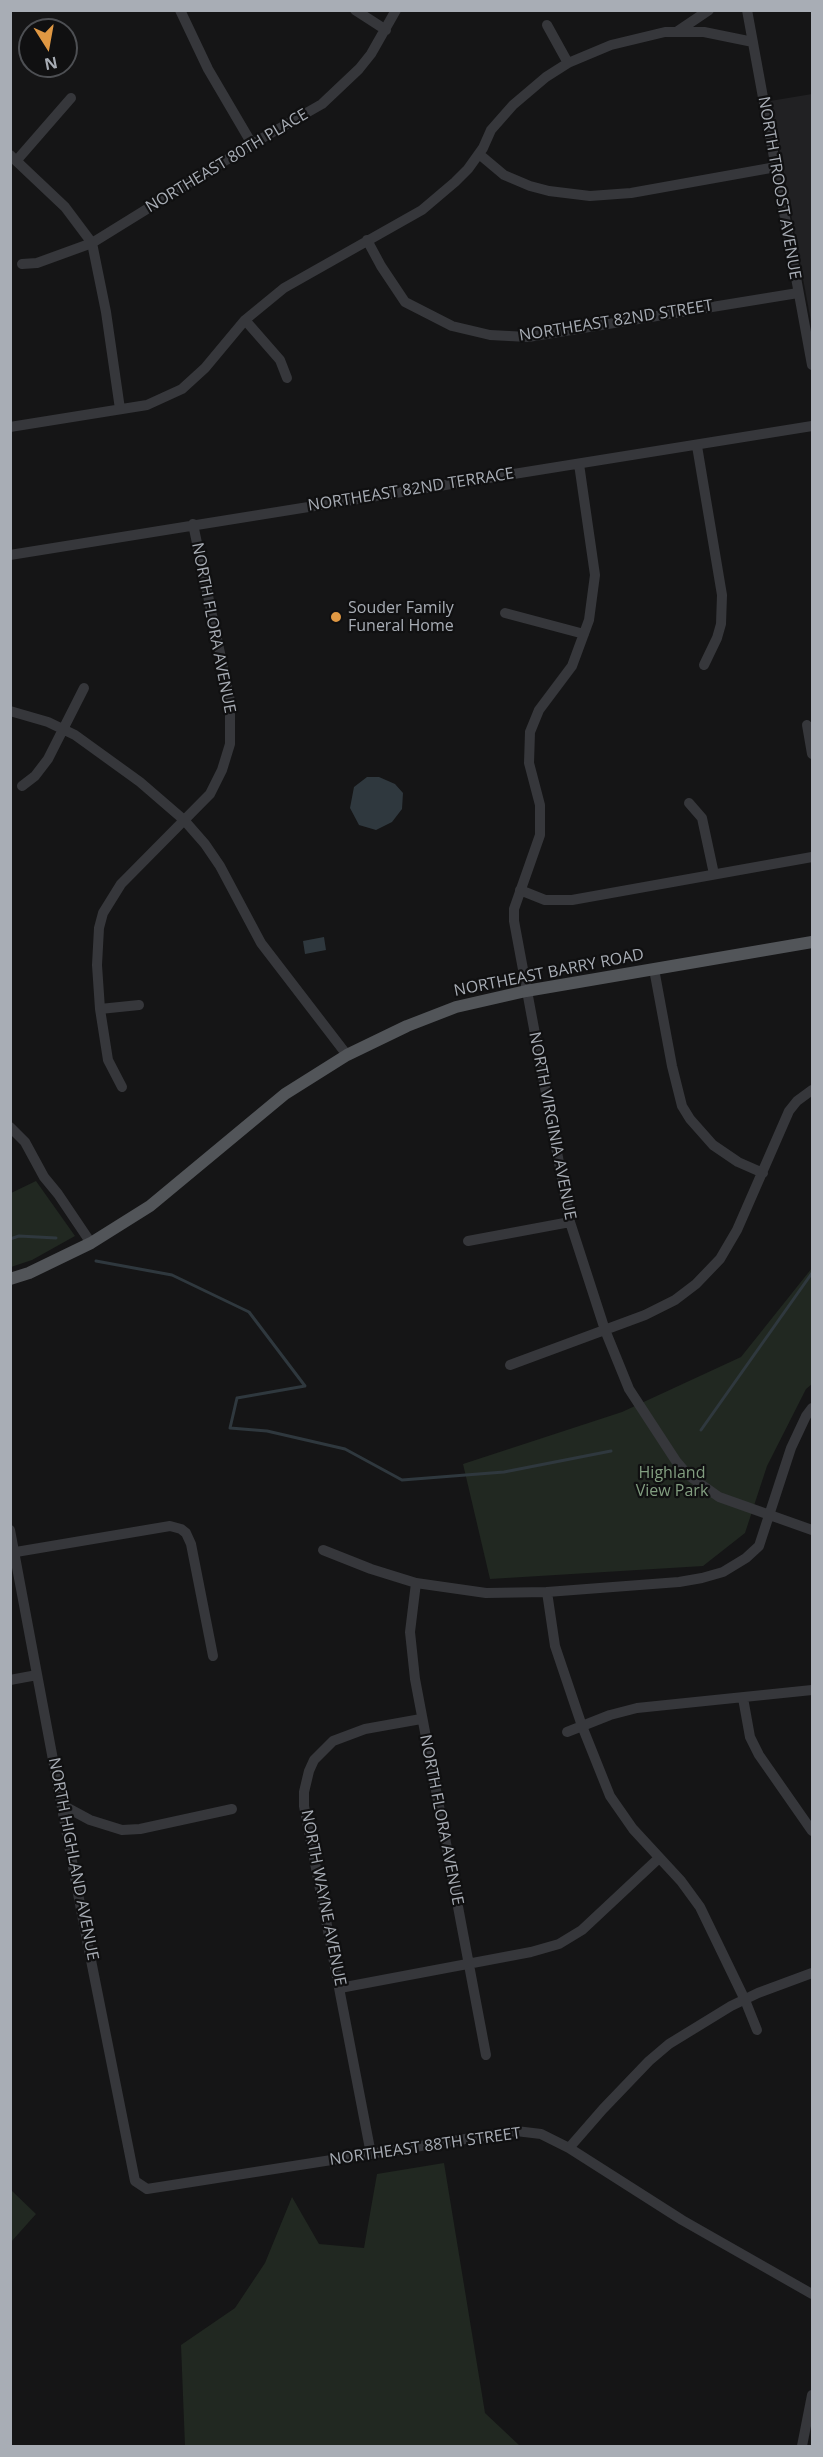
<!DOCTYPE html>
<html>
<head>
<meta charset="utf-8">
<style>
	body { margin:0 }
	#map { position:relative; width:823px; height:2457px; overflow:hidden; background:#151516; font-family:"Open Sans",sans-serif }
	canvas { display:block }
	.frame { position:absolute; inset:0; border:12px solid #a8adb5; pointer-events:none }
	.north { position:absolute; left:18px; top:18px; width:60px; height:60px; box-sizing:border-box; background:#101011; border:2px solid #4d4f53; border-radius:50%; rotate:169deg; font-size:16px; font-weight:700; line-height:24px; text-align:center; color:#a8adb5 }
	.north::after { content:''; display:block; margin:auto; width:21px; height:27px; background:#e09843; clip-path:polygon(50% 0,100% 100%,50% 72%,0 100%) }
</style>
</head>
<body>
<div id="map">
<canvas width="823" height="2457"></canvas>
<div class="frame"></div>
<div class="north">N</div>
</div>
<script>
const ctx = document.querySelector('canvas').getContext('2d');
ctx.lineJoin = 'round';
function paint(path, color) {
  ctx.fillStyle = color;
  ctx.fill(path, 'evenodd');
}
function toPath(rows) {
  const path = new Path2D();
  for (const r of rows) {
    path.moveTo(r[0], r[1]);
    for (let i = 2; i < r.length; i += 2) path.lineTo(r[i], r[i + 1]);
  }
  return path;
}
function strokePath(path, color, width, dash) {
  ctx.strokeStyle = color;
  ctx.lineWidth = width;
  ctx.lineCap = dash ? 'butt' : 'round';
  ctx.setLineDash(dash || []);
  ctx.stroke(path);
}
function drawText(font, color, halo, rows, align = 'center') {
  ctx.font = font + ' "Open Sans",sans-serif';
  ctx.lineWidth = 4.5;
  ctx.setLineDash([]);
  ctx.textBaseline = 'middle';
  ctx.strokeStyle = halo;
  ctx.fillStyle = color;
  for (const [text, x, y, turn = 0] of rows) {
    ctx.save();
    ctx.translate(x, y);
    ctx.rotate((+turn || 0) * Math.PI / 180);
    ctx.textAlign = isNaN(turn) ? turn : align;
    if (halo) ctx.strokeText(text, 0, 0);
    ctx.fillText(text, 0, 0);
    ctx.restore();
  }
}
paint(toPath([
	[812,94,812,327,770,101]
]), '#212123');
paint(toPath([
	[36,1181,75,1236,32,1260,11,1267,11,1193],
	[812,1268,812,1384,806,1389,767,1466,745,1533,703,1566,490,1579,463,1464,622,1412,741,1357],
	[444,2163,485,2413,520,2446,185,2446,181,2345,235,2308,265,2263,292,2197,319,2244,364,2248,377,2174],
	[11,2190,36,2214,11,2242,10,2242]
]), '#212821');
paint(toPath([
	[367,777,379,777,395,784,403,793,402,809,392,822,376,830,359,825,350,808,354,787],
	[324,937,326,950,305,954,303,941]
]), '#2f383e');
strokePath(toPath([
	[10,1239,19,1236,56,1238],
	[96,1261,172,1275,249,1312,305,1386,237,1398,230,1428,267,1431,345,1449,402,1480,504,1472,611,1451],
	[701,1430,812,1273]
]), '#2f383e', 3);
strokePath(toPath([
	[180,10,208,69,252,144],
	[355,10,386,30],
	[747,10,812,365],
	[547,25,568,63],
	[678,31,709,10],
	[479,154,504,175,530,186,549,191,590,196,631,193,776,167],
	[10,155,65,207,92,243,106,312,120,409],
	[17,160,71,98],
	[367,240,381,266,405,302,452,326,490,335,528,337,798,293],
	[22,264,37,263,92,243,252,144,322,104,359,69,371,54,396,10],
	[245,320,280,360,287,378],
	[10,427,147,405,182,389,205,368,245,320,284,288,422,210,455,182,468,169,483,148,491,130,513,105,546,77,568,63,611,45,665,32,704,32,753,42],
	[697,446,722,595,721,624,717,638,704,665],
	[579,464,595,575,589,620,572,666,539,710,530,732,529,763,540,805,540,835,514,909,514,921,570,1222,605,1330,629,1389,676,1461,688,1475,719,1497,812,1530],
	[10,555,812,426],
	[505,613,584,634],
	[10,711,48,722,75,735,140,782,184,820,205,844,220,866,261,943,347,1055],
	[807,725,812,754],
	[22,786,35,776,48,759,84,688],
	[689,803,702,818,714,874],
	[520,890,545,900,572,900,812,857],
	[654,969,672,1066,682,1106,690,1119,713,1145,738,1162,763,1173],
	[100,1009,139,1005],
	[122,1087,108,1060,100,1009,97,965,99,928,103,913,121,884,210,794,222,770,230,744,230,701,193,524],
	[10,1127,25,1142,44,1177,58,1194,91,1243],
	[468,1241,570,1222],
	[510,1365,645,1315,675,1300,696,1284,720,1259,737,1230,789,1111,797,1101,812,1090],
	[10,1530,83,1920,135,2181,147,2189,516,2131,541,2134,569,2148,682,2220,812,2294],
	[323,1550,371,1569,416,1583,486,1593,547,1592,679,1582,702,1578,723,1572,746,1558,759,1546,791,1448,806,1416,812,1408],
	[10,1553,170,1526,181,1529,186,1533,191,1544,213,1656],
	[416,1583,410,1632,415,1679,486,2055],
	[547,1592,555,1646,582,1726,610,1796,633,1829,681,1881,700,1907,745,2000,757,2030],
	[10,1680,37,1675],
	[743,1698,750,1737,759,1755,812,1831],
	[567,1732,610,1715,637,1708,812,1690],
	[64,1806,90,1820,122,1830,140,1829,232,1809],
	[340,1988,531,1952,559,1944,582,1930,659,1858],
	[569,2148,603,2109,649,2061,669,2044,731,2006,758,1993,812,1973],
	[371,2154,304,1806,304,1792,309,1771,314,1760,333,1741,365,1729,421,1719],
	[802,2446,812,2395]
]), '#36373b', 10);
strokePath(toPath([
	[10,1279,29,1273,91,1243,150,1206,285,1094,347,1055,407,1026,456,1007,526,991,812,942]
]), '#525559', 12);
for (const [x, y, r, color] of [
	[336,617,6,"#e09843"]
]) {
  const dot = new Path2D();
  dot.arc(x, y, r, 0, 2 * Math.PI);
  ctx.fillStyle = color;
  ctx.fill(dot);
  strokePath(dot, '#101011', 2);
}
drawText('16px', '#a8adb5', '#101011', [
	["NORTHEAST 80TH PLACE",227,161,-31],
	["NORTH TROOST AVENUE",779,188,80],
	["NORTHEAST 82ND STREET",616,321,-9],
	["NORTHEAST 82ND TERRACE",411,490,-9],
	["NORTH FLORA AVENUE",213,628,79],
	["NORTHEAST BARRY ROAD",549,973,-11],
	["NORTH VIRGINIA AVENUE",552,1126,79],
	["NORTH FLORA AVENUE",441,1820,79],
	["NORTH HIGHLAND AVENUE",73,1859,79],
	["NORTH WAYNE AVENUE",323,1898,79],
	["NORTHEAST 88TH STREET",425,2147,-8]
]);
drawText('16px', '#a8adb5', '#101011', [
	["Souder Family",348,608],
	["Funeral Home",348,626]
], 'left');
drawText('16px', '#829e80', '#101011', [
	["Highland",672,1473],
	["View Park",672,1491]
]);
</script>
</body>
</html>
